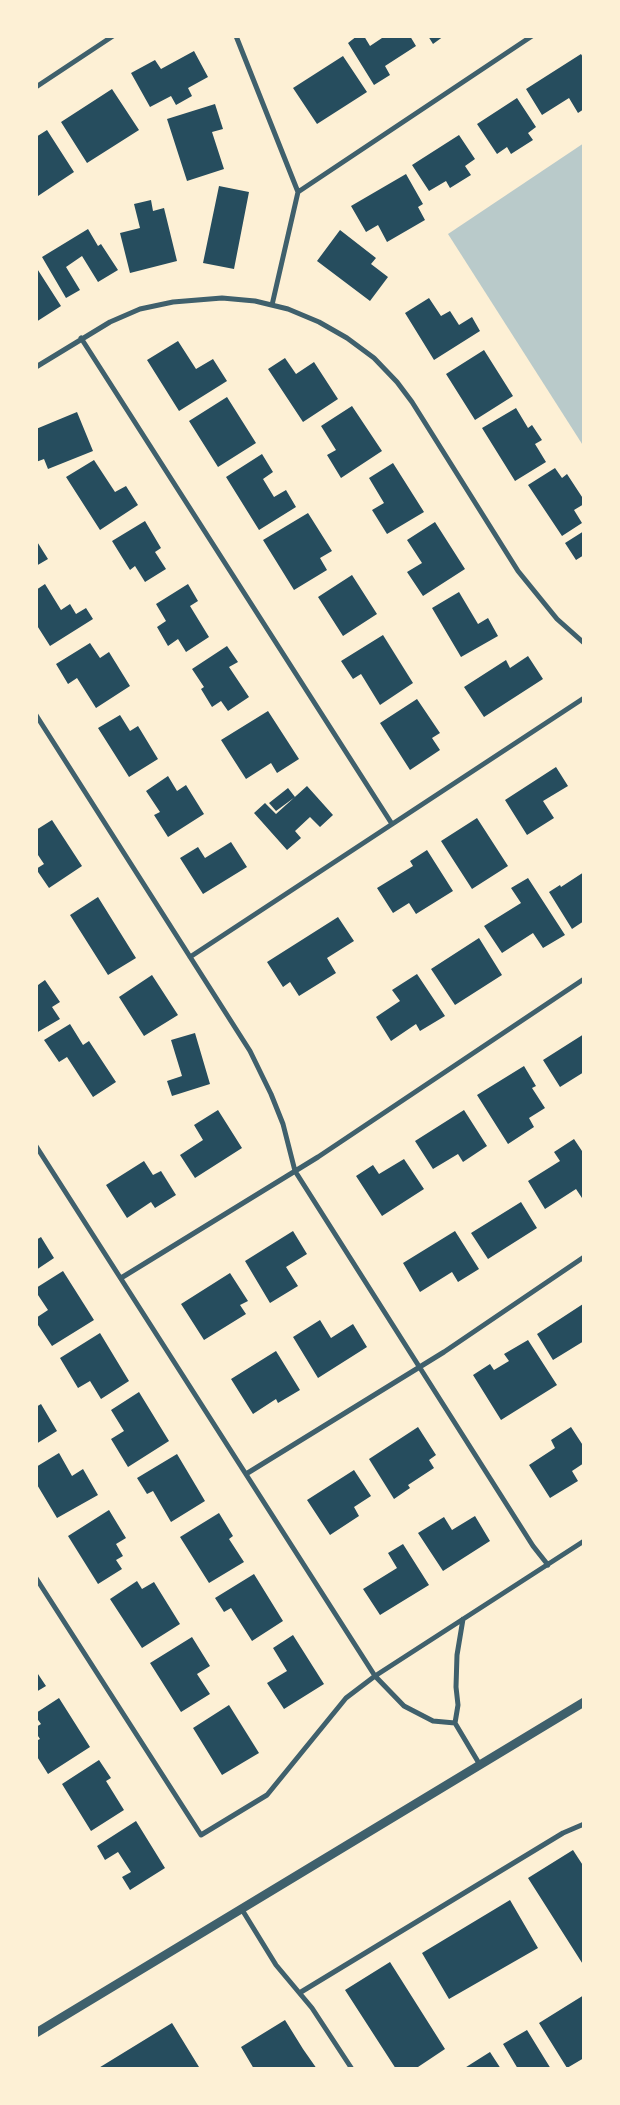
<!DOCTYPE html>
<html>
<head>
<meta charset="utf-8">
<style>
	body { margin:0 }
	#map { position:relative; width:620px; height:2105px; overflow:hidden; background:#fdf0d5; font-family:Merriweather,serif }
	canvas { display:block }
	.frame { position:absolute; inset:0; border:38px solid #fdf0d5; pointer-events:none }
</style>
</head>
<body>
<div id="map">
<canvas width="620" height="2105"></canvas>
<div class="frame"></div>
</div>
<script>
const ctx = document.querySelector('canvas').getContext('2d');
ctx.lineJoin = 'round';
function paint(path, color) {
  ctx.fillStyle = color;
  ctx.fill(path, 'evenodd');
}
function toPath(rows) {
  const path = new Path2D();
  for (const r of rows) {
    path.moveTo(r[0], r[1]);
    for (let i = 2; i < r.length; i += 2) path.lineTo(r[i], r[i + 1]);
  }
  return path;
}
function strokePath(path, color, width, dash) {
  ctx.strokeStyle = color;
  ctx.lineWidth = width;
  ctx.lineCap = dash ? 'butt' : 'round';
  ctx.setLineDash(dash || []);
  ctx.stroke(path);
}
paint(toPath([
	[584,143,584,447,448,234]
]), '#b9caca');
paint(toPath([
	[357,36,364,36,370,46,385,36,410,36,416,46,385,66,390,75,374,85,348,43],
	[428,36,444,36,433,44],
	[194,51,208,77,188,88,192,96,176,105,171,96,150,107,131,73,155,60,161,69],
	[581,54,584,59,584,109,578,113,569,98,542,115,526,89],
	[343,56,367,92,317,124,293,88],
	[112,89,139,130,87,163,61,122],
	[517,98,536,127,528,133,533,140,511,154,507,147,497,154,477,124],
	[215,104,223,129,212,132,224,169,187,181,167,119],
	[47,130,74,172,38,196,36,137],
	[459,135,475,159,465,166,471,175,450,188,446,181,429,191,412,165],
	[406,174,423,204,418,207,425,220,387,242,378,225,366,232,351,206],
	[219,186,249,192,234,269,203,263],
	[151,200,153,211,164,208,177,261,130,273,120,233,140,228,134,204],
	[88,229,98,246,101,244,118,270,98,282,82,256,66,267,80,290,66,298,42,257],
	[340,230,376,258,371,264,388,277,370,301,317,261],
	[36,267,61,306,36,322],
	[429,298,441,316,450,311,459,325,472,317,480,331,434,360,405,313],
	[178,341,196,369,213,359,227,381,179,411,147,360],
	[484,350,513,396,475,420,446,374],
	[285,358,296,374,314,362,338,399,303,422,268,369],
	[227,397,256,443,218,467,189,421],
	[352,406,382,451,341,478,327,455,336,450,321,426],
	[516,408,528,428,532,425,542,440,535,444,546,462,515,481,482,428],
	[77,412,93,451,48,469,44,459,36,462,36,429],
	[262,454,273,472,263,479,274,497,286,490,296,507,259,530,226,477],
	[94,460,115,492,126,486,138,505,100,530,66,477],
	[393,463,424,512,387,534,372,510,384,503,369,478],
	[555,468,562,478,567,474,584,500,584,504,574,510,582,523,562,536,528,485],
	[308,513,332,551,320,558,327,570,294,590,263,540],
	[145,521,161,548,155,552,166,569,145,582,135,566,130,570,112,541],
	[435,522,465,569,423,596,407,572,422,563,407,540],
	[584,531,584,555,576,560,565,543],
	[36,540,48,559,36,566],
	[352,575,377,614,343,636,318,597],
	[45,584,61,610,70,604,76,614,86,608,93,619,50,646,36,624,36,590],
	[188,584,198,601,190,606,209,637,186,652,178,639,168,646,157,627,166,621,156,604],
	[459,592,478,624,488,618,498,636,461,657,432,608],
	[383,635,413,683,380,705,361,674,353,679,341,661],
	[90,643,100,658,109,652,130,686,96,708,77,678,68,684,56,664],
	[227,646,238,662,229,667,249,697,228,711,221,701,212,707,201,689,204,687,192,669],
	[528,656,543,679,484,717,464,687,506,660,510,668],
	[417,699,440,733,432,738,440,750,410,770,380,723],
	[268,711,299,759,277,773,271,763,246,779,221,740],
	[120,715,130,731,138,726,158,759,129,777,98,728],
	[556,767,568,786,543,801,554,818,527,835,505,800],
	[168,776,177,791,186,785,204,814,168,837,154,815,160,812,146,791],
	[307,786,333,815,320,827,310,817,295,831,301,838,287,850,254,813,265,803,276,814],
	[288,788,295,797,276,811,269,803],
	[477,818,508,866,472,889,441,841],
	[52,820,82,866,49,888,36,869,44,864,36,852,36,830],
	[231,842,247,867,203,894,180,858,198,847,205,858],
	[427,850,453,891,416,914,409,903,393,913,377,888,413,866,410,861],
	[584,872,584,921,572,929,549,892,560,885,561,887],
	[528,878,565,935,543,948,533,933,502,953,484,926,521,903,511,888],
	[98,897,136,958,108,975,70,915],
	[338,917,354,941,327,958,336,973,299,996,290,982,283,987,267,962],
	[479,938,502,975,455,1005,431,969],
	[417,974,445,1016,420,1031,416,1024,391,1041,376,1017,400,1001,392,990],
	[152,975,178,1015,144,1036,119,997],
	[45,980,60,1002,52,1007,60,1019,36,1033,36,982,38,985],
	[70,1024,83,1045,89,1041,116,1082,93,1097,67,1057,59,1062,44,1040],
	[195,1033,210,1084,172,1096,167,1081,182,1076,171,1040],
	[584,1034,584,1072,560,1087,543,1060],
	[524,1066,536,1086,532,1088,545,1108,529,1118,534,1127,508,1144,477,1095],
	[218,1110,242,1148,195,1178,180,1155,203,1140,194,1125],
	[464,1110,487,1146,463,1162,458,1154,433,1169,415,1141],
	[574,1139,584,1154,584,1201,576,1189,545,1209,528,1181,560,1161,554,1152],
	[404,1159,424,1189,382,1216,356,1176,373,1165,379,1174],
	[144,1161,153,1175,161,1171,176,1195,155,1208,151,1202,127,1218,106,1185],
	[521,1202,537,1228,488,1259,471,1233],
	[293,1231,307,1254,286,1267,298,1286,270,1303,245,1261],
	[455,1231,479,1269,458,1282,452,1272,420,1292,403,1263],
	[41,1237,54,1258,36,1270,36,1240],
	[63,1271,94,1320,52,1346,36,1322,36,1318,48,1310,36,1292,36,1288],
	[230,1273,248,1301,240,1305,246,1314,204,1340,181,1304],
	[583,1304,584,1341,553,1360,537,1334],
	[320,1320,331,1338,353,1324,367,1347,318,1378,293,1337],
	[100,1333,129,1381,101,1399,90,1381,78,1388,60,1358],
	[528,1340,557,1385,501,1420,473,1375,490,1364,494,1370,509,1361,504,1354],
	[276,1351,300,1390,278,1403,276,1399,253,1414,231,1379],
	[139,1392,169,1441,128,1467,111,1439,124,1431,111,1410],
	[41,1404,57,1431,36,1444,36,1407],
	[418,1427,436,1455,429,1460,434,1468,408,1485,410,1488,394,1499,369,1459],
	[571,1427,584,1447,584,1463,572,1471,578,1481,550,1498,529,1465,555,1448,551,1440],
	[59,1453,72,1476,83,1469,98,1495,57,1518,36,1483,36,1467],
	[177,1454,205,1501,171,1522,153,1491,147,1494,137,1478],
	[354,1470,371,1496,354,1507,359,1516,330,1535,307,1500],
	[109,1510,126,1538,116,1544,123,1556,116,1560,122,1569,98,1584,68,1536],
	[219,1513,233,1536,229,1539,244,1562,209,1583,180,1537],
	[475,1516,490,1541,443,1571,418,1533,444,1517,452,1530],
	[403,1544,429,1585,380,1615,363,1589,397,1568,388,1553],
	[254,1574,283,1621,252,1641,231,1608,224,1612,215,1598],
	[137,1581,142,1589,154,1582,180,1624,142,1648,110,1599],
	[293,1635,324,1684,284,1709,267,1683,287,1671,273,1648],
	[192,1637,210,1666,197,1674,210,1694,181,1712,150,1663],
	[36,1671,46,1686,36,1692],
	[59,1698,90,1747,48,1774,36,1755,36,1741,40,1739,36,1733,36,1727,41,1724,36,1717,36,1713],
	[229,1705,259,1753,222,1775,193,1728],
	[99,1760,111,1778,106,1781,124,1810,91,1831,62,1784],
	[136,1821,165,1868,130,1890,122,1877,131,1872,118,1852,105,1860,97,1846],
	[573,1850,584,1867,584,1966,528,1878],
	[510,1900,538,1948,449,1999,422,1953],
	[390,1962,445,2049,415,2069,396,2069,345,1990],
	[584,1995,584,2058,567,2068,539,2023],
	[285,2020,303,2049,317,2069,254,2069,241,2047],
	[172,2023,199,2067,195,2069,97,2069],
	[527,2030,551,2069,518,2069,503,2044],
	[490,2052,501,2069,463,2069]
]), '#264d5e');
strokePath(toPath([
	[236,36,298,192,272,305],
	[36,87,113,36],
	[298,192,532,36],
	[81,338,392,824],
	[36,367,110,322,140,309,173,302,222,298,255,301,288,309,319,322,347,338,374,358,397,382,412,402,518,571,557,619,584,643],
	[36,715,250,1051,271,1094,283,1124,295,1171,533,1546,548,1565],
	[190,957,584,698],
	[36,1146,375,1676,404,1706,433,1721,455,1723],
	[121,1278,318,1157,584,979],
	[246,1474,444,1352,584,1257],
	[36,1578,201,1835,267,1795,346,1698,375,1676,584,1541],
	[463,1619,457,1655,456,1687,458,1705,455,1723,480,1765],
	[241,1908,276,1965,312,2008,352,2069],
	[301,1992,563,1833,584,1824]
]), '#3f606c', 5);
strokePath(toPath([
	[36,2033,584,1702]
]), '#3f606c', 9);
</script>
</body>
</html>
